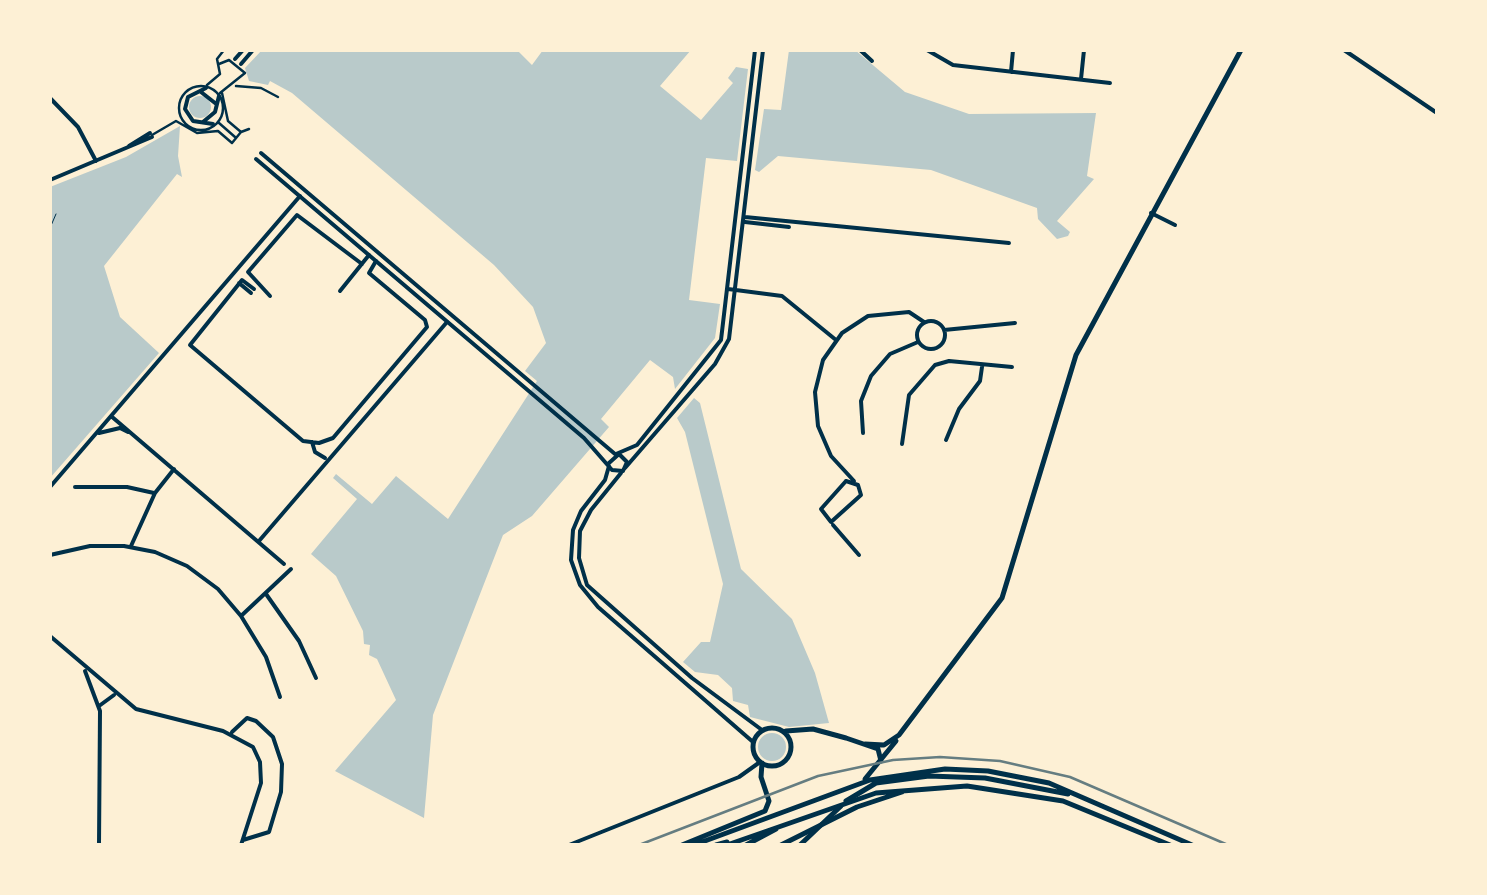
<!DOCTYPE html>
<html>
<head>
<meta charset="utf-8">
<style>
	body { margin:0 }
	#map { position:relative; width:1487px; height:895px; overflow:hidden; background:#fdf0d5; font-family:Poppins,sans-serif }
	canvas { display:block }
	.frame { position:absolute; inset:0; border:52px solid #fdf0d5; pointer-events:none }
</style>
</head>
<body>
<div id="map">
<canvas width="1487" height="895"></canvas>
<div class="frame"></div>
</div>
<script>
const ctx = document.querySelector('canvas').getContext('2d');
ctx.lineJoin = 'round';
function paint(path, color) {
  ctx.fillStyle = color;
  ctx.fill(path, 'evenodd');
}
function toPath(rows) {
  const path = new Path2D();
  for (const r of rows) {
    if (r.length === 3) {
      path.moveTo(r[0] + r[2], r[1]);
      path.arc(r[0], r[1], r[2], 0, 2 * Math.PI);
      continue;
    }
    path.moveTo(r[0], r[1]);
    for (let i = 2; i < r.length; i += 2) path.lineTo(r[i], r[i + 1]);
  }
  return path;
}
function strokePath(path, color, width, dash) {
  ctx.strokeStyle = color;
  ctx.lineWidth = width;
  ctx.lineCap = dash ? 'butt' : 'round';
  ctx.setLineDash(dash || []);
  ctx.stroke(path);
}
paint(toPath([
	[262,50,517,50,532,65,543,50,691,50,660,86,701,120,733,83,728,78,736,67,748,69,737,161,706,158,689,300,720,304,715,338,675,389,673,377,650,360,601,419,609,427,532,516,503,535,433,715,424,818,335,771,396,700,377,659,369,655,370,645,364,644,363,631,336,576,311,554,357,499,333,478,336,474,372,504,396,476,448,519,537,381,525,371,546,343,533,307,494,265,292,93,270,81,268,85,249,81,245,68],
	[789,50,855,50,905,92,969,114,1096,113,1087,176,1094,179,1057,221,1070,232,1068,236,1057,239,1038,219,1037,208,931,170,778,156,759,172,755,170,764,109,781,110],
	[200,107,11],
	[180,126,178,156,182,177,177,174,104,266,120,317,159,353,50,478,50,187,126,157],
	[694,398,700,403,741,569,792,619,815,673,829,723,789,727,750,717,748,705,733,701,732,688,718,675,695,672,683,662,701,642,710,642,723,584,685,432,677,418],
	[772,747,14]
]), '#b9caca');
strokePath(toPath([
	[50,228,56,214]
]), '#003049', 1);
strokePath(toPath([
	[219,64,229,60,245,73,220,93],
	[207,85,220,74,217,59,224,50],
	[236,86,261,88,278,97],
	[201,108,22],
	[222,93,228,121,241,132,249,129],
	[219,123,235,137],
	[152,135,176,121,197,133,218,131,232,143,241,132]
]), '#003049', 2.5);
strokePath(toPath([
	[860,50,872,61],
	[927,50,953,65,1110,83],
	[1344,50,1437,113],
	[1011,72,1013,50],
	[1081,79,1084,50],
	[50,98,78,127,96,161],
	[129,146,150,133],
	[50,180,152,137],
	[1151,213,1175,225],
	[745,217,1009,243],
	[745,222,789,227],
	[239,283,251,293],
	[254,289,242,280,190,345,303,441,319,443,333,438,427,327,425,320,369,273,376,261],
	[728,289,782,296,836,340],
	[340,291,369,255],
	[270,296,248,272,297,215,362,264],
	[931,335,14],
	[944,330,1015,323],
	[111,416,284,564],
	[99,433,120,428,128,432],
	[863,433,861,401,871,376,890,354,918,342],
	[946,440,959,409,980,381,982,367],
	[312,442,315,452,325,458],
	[902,444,909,395,935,365,949,361,1012,367],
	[616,454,637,445,721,340,755,50],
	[625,468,715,364,729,339,763,50],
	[846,481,858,485,861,495,831,522,821,509,846,481],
	[854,481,831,456,818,426,815,392,823,360,842,333,868,316,909,312,924,322],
	[50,487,300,196],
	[75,487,127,487,154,493],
	[833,525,859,555],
	[259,541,447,322],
	[131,546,155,493,174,469],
	[50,555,90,546,124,546,155,552,187,566,218,589,241,616,266,657,280,697],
	[266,594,299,641,316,678],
	[241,616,291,569],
	[50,636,136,709,223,731,253,747,260,762,261,783,241,845],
	[85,671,100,711,99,845],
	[99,706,114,695],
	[232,732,247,718,256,721,273,737,282,764,281,792,269,832,243,840],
	[569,845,739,777,760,762]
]), '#003049', 4);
strokePath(toPath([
	[235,59,243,50],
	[241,64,253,50],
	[206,88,188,97,185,109,193,121,213,124],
	[201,92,215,103],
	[203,122,215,112,219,96],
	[261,153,615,454],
	[256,159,584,438,612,470,623,471,627,462,619,454,609,463],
	[609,466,605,480,581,511,573,530,571,560,580,585,598,607,753,742],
	[621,473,591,510,580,531,579,558,587,585,692,678,762,730]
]), '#003049', 4);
strokePath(toPath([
	[772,747,19],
	[786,731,813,729,846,738,878,749,881,761],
	[865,744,884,745,899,735,1002,598,1076,355,1241,50],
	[865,779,896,741],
	[846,801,876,783,929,776,985,778,1068,794],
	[682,845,765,811,769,801,761,777,762,763],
	[694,845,870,780,945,769,988,771,1049,783,1192,845],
	[800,845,841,806]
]), '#003049', 5);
strokePath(toPath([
	[716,845,727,842],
	[727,845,876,793,967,786,1063,801,1170,845],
	[746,845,776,829],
	[781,845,857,807,902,792]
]), '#003049', 5);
strokePath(toPath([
	[639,845,818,776,893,760,940,757,1000,761,1070,777,1228,845]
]), '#657d81', 2.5);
</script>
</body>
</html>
